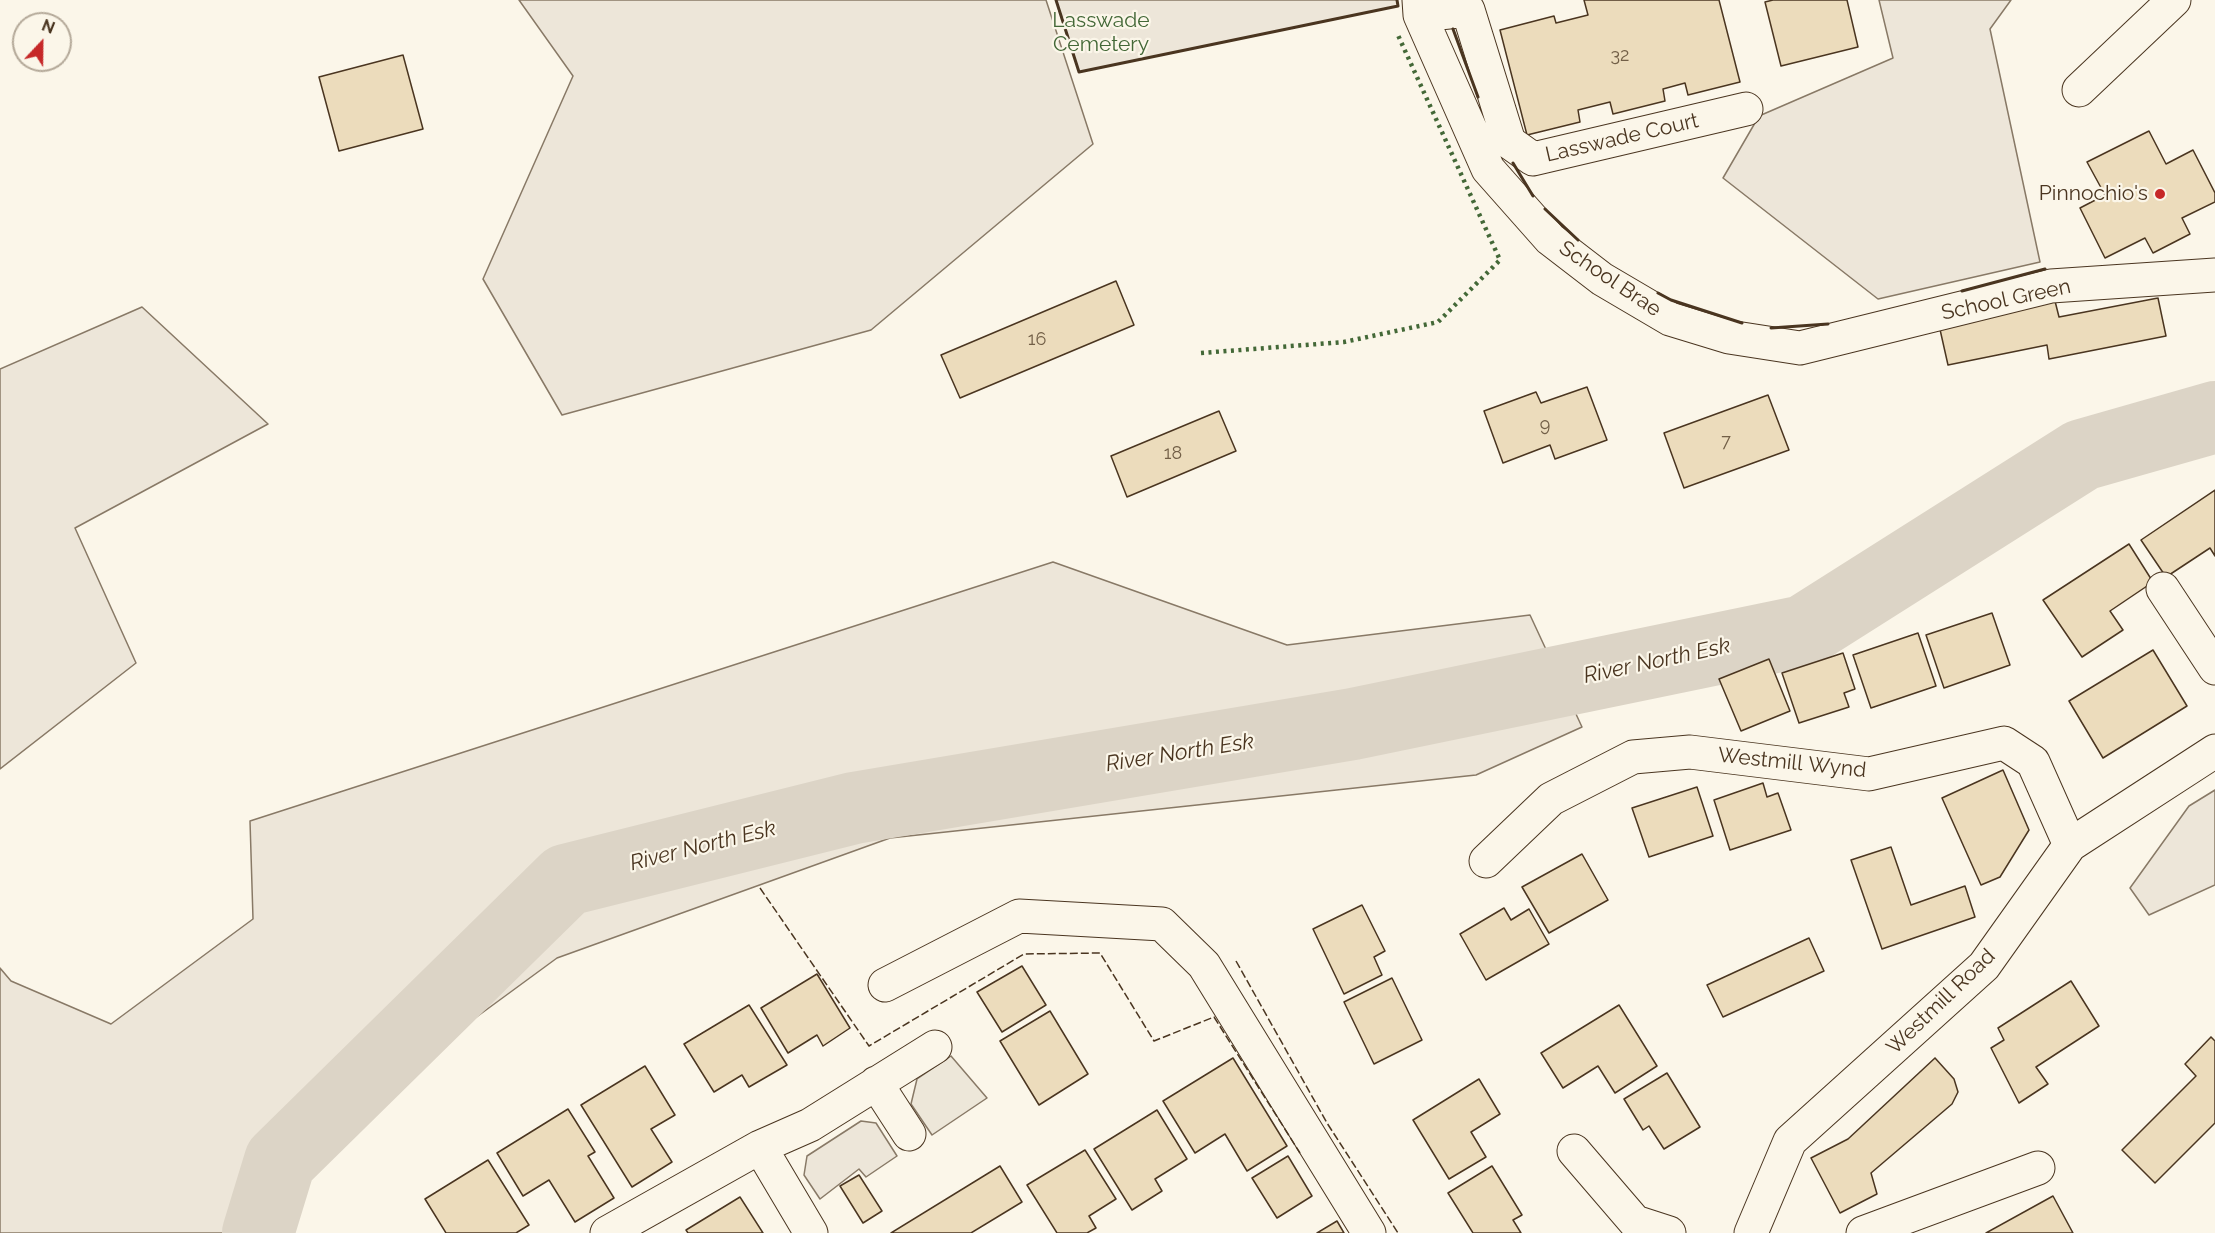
<!DOCTYPE html>
<html>
<head>
<meta charset="utf-8">
<style>
	body { margin:0 }
	#map { position:relative; width:2215px; height:1233px; overflow:hidden; background:#fbf6e9; font-family:Raleway,sans-serif }
	canvas { display:block }
	.north { position:absolute; left:12px; top:12px; width:60px; height:60px; box-sizing:border-box; background:#fbf6e9; border:2px solid #b4a999; border-radius:50%; rotate:22deg; font-size:16px; font-weight:700; line-height:24px; text-align:center; color:#4a3520 }
	.north::after { content:''; display:block; margin:auto; width:21px; height:27px; background:#c62828; clip-path:polygon(50% 0,100% 100%,50% 72%,0 100%) }
</style>
</head>
<body>
<div id="map">
<canvas width="2215" height="1233"></canvas>
<div class="north">N</div>
</div>
<script>
const ctx = document.querySelector('canvas').getContext('2d');
ctx.lineJoin = 'round';
function paint(path, color) {
  ctx.fillStyle = color;
  ctx.fill(path, 'evenodd');
}
function toPath(rows) {
  const path = new Path2D();
  for (const r of rows) {
    path.moveTo(r[0], r[1]);
    for (let i = 2; i < r.length; i += 2) path.lineTo(r[i], r[i + 1]);
  }
  return path;
}
function strokePath(path, color, width, dash) {
  ctx.strokeStyle = color;
  ctx.lineWidth = width;
  ctx.lineCap = dash ? 'butt' : 'round';
  ctx.setLineDash(dash || []);
  ctx.stroke(path);
}
function drawText(font, color, halo, rows, align = 'center') {
  ctx.font = font + ' Raleway,sans-serif';
  ctx.lineWidth = 4.5;
  ctx.setLineDash([]);
  ctx.textBaseline = 'middle';
  ctx.strokeStyle = halo;
  ctx.fillStyle = color;
  for (const [text, x, y, turn = 0] of rows) {
    ctx.save();
    ctx.translate(x, y);
    ctx.rotate((+turn || 0) * Math.PI / 180);
    ctx.textAlign = isNaN(turn) ? turn : align;
    if (halo) ctx.strokeText(text, 0, 0);
    ctx.fillText(text, 0, 0);
    ctx.restore();
  }
}
const green = toPath([
	[519,0,1046,0,1093,144,871,330,562,415,483,279,573,76,519,0],
	[1056,0,1397,0,1398,6,1079,72,1056,0],
	[1879,0,2011,0,1990,29,2040,262,1878,299,1723,178,1759,116,1893,58,1879,0],
	[142,307,268,424,75,528,136,663,0,769,0,369,142,307],
	[1053,562,1287,645,1530,615,1582,727,1476,775,890,838,557,958,235,1194,225,1233,0,1233,0,968,11,981,111,1024,253,919,250,821,1053,562],
	[2215,790,2215,885,2149,915,2130,888,2189,806,2215,790],
	[861,1121,876,1123,897,1156,866,1177,859,1169,820,1199,804,1175,807,1156,861,1121]
]);
paint(green, '#ede6d9');
strokePath(green, '#887966', 1.5);
const parking = toPath([
	[951,1056,987,1098,932,1135,911,1104,917,1079,951,1056]
]);
paint(parking, '#ede7d9');
strokePath(parking, '#887966', 1.5);
strokePath(toPath([
	[258,1233,280,1161,566,880,854,808,1353,724,1804,631,2082,455,2215,417]
]), '#dcd4c6', 72);
const building = toPath([
	[1584,0,1719,0,1740,82,1688,95,1685,83,1663,89,1665,101,1613,114,1610,102,1578,110,1580,122,1527,135,1500,30,1554,16,1556,23,1588,15,1584,0],
	[1773,0,1847,0,1858,47,1781,66,1765,2,1773,0],
	[403,55,423,129,339,151,319,77,403,55],
	[2149,131,2166,164,2193,150,2215,193,2215,202,2182,218,2190,234,2153,253,2145,238,2105,258,2080,208,2105,195,2087,162,2149,131],
	[1116,281,1134,325,960,398,941,355,1116,281],
	[2158,298,2166,336,2049,359,2047,345,1948,365,1939,325,2055,301,2059,317,2158,298],
	[1587,387,1607,440,1555,459,1550,445,1503,463,1484,411,1536,392,1541,403,1587,387],
	[1768,395,1789,450,1684,488,1664,433,1768,395],
	[1219,411,1236,451,1127,497,1111,456,1219,411],
	[2215,490,2215,556,2210,548,2166,577,2141,540,2215,490],
	[2129,544,2153,582,2110,611,2123,630,2082,657,2043,600,2129,544],
	[1992,613,2010,665,1944,688,1926,635,1992,613],
	[1918,633,1936,686,1871,708,1853,655,1918,633],
	[2153,650,2187,706,2103,758,2069,701,2153,650],
	[1843,653,1855,689,1844,693,1849,707,1799,723,1782,673,1843,653],
	[1769,659,1790,711,1741,731,1719,679,1769,659],
	[2003,770,2029,830,2000,877,1981,885,1942,798,2003,770],
	[1763,783,1767,797,1778,793,1791,830,1730,850,1714,800,1763,783],
	[1697,787,1713,836,1649,857,1632,808,1697,787],
	[1891,847,1911,905,1965,886,1975,917,1882,949,1851,860,1891,847],
	[1582,854,1608,900,1549,933,1522,887,1582,854],
	[1362,905,1385,951,1374,957,1382,975,1344,994,1313,929,1362,905],
	[1504,908,1511,920,1529,909,1549,944,1486,980,1460,934,1504,908],
	[1809,938,1824,971,1723,1017,1707,985,1809,938],
	[1022,966,1046,1005,1002,1032,977,992,1022,966],
	[817,974,850,1028,823,1046,817,1035,788,1053,761,1008,817,974],
	[1392,978,1422,1040,1374,1064,1344,1002,1392,978],
	[2071,981,2099,1026,2036,1067,2048,1084,2019,1103,1991,1048,2004,1040,1998,1028,2071,981],
	[749,1005,787,1065,749,1087,742,1075,714,1092,684,1044,749,1005],
	[1619,1005,1657,1066,1615,1093,1598,1066,1563,1088,1541,1053,1619,1005],
	[1050,1011,1088,1074,1039,1105,1000,1041,1050,1011],
	[2211,1037,2215,1041,2215,1123,2155,1183,2122,1150,2196,1076,2185,1064,2211,1037],
	[1233,1058,1287,1146,1247,1171,1225,1134,1195,1153,1163,1101,1233,1058],
	[1935,1058,1954,1079,1958,1092,1952,1104,1871,1173,1877,1194,1840,1213,1811,1158,1848,1139,1935,1058],
	[645,1066,675,1115,651,1129,672,1162,632,1187,581,1105,645,1066],
	[1667,1073,1700,1127,1664,1149,1649,1126,1643,1130,1624,1099,1667,1073],
	[1479,1079,1500,1114,1471,1132,1486,1157,1449,1179,1413,1120,1479,1079],
	[568,1109,595,1152,588,1156,614,1198,575,1222,549,1180,523,1196,497,1153,568,1109],
	[1157,1110,1187,1159,1155,1179,1162,1191,1132,1210,1094,1149,1157,1110],
	[1085,1150,1116,1199,1089,1216,1096,1228,1087,1233,1057,1233,1027,1185,1085,1150],
	[1288,1156,1312,1196,1277,1218,1252,1178,1288,1156],
	[488,1160,529,1225,516,1233,446,1233,425,1199,488,1160],
	[1000,1166,1022,1202,971,1233,891,1233,1000,1166],
	[1492,1166,1522,1215,1513,1220,1521,1233,1473,1233,1448,1193,1492,1166],
	[859,1175,882,1211,863,1223,840,1186,859,1175],
	[2053,1196,2073,1233,1986,1233,2053,1196],
	[740,1197,763,1233,688,1233,686,1230,740,1197],
	[1337,1221,1344,1233,1317,1233,1337,1221]
]);
paint(building, '#ecdcbc');
strokePath(building, '#4a3520', 1.5);
const minor = toPath([
	[1419,0,1420,15,1488,169,1550,239,1602,279,1670,319,1729,337,1800,348,2051,286,2215,275],
	[1420,15,1468,10,1509,142,1533,159,1746,109],
	[2079,90,2174,0],
	[2163,589,2215,668],
	[1486,861,1551,799,1633,757,1690,752,1869,774,2004,743,2033,762,2070,845],
	[885,985,1019,916,1162,924,1204,965,1369,1233],
	[876,1083,909,1134],
	[760,1147,811,1233],
	[1574,1151,1635,1222,1669,1233],
	[607,1233,760,1147,810,1125,935,1047],
	[1751,1233,1790,1141,1984,966,2070,845,2215,751],
	[1863,1233,2038,1168]
]);
strokePath(minor, '#4a3520', 35);
strokePath(minor, '#fbf6e9', 33);
strokePath(toPath([
	[1201,353,1344,342,1438,322,1500,260,1397,33]
]), '#436837', 4.5, [3, 4.5]);
strokePath(toPath([
	[760,888,869,1046,1024,954,1100,953,1154,1041,1214,1017,1300,1153],
	[1236,961,1327,1123,1398,1233]
]), '#4a3520', 1.5, [8, 3]);
strokePath(toPath([
	[1056,0,1079,72,1398,6,1397,0],
	[1453,29,1478,97],
	[1513,163,1533,196],
	[1545,209,1578,240],
	[1962,291,2045,269],
	[1658,293,1671,300,1742,323],
	[1771,328,1828,324]
]), '#4a3520', 3);
for (const [x, y, r, color] of [
	[2160,194,6,"#c62828"]
]) {
  const dot = new Path2D();
  dot.arc(x, y, r, 0, 2 * Math.PI);
  ctx.fillStyle = color;
  ctx.fill(dot);
  strokePath(dot, '#fbf6e9', 2);
}
drawText('18px', '#725f47', null, [
	["32",1620,56],
	["16",1037,340],
	["9",1545,426],
	["7",1726,442],
	["18",1173,454]
]);
drawText('21px', '#436837', '#fbf6e9', [
	["Lasswade",1101,21],
	["Cemetery",1101,45]
]);
drawText('21px', '#4a3520', '#fbf6e9', [
	["Lasswade Court",1622,138,-13],
	["School Brae",1610,279,34],
	["School Green",2006,300,-12],
	["Westmill Wynd",1792,763,6],
	["Westmill Road",1941,1002,-44]
]);
drawText('21px', '#4a3520', '#fbf6e9', [
	["Pinnochio's",2148,194]
], 'right');
drawText('italic 22px', '#4a3520', '#fbf6e9', [
	["River North Esk",1657,661,-12],
	["River North Esk",1180,753,-9],
	["River North Esk",703,846,-14]
]);
</script>
</body>
</html>
